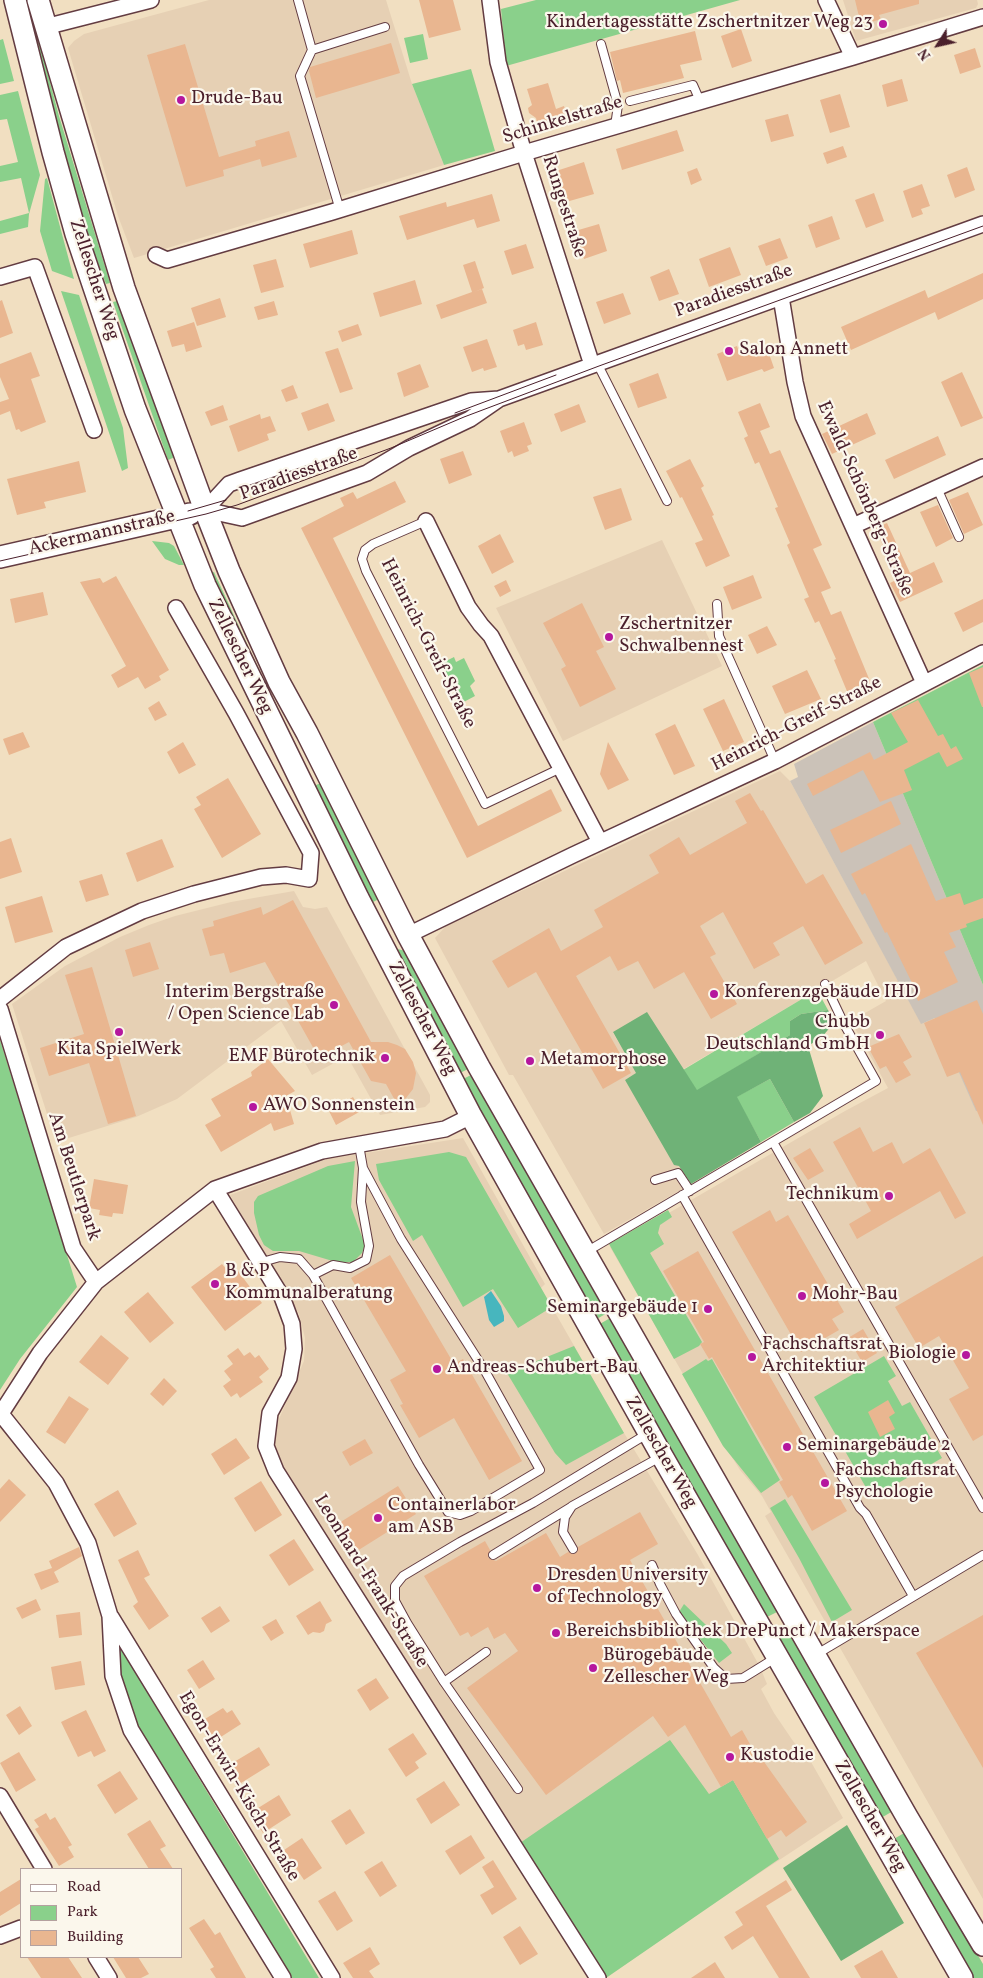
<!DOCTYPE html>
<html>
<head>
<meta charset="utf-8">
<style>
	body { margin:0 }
	#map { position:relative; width:983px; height:1978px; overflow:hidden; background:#f1dfc1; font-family:Vollkorn,serif }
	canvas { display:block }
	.legend { position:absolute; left:20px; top:1868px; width:162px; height:90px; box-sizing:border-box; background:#fbf7ec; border:1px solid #b4a19f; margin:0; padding:6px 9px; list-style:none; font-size:15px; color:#4a1f2b }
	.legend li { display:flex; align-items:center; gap:10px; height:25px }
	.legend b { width:25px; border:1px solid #b4a19f }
	.north { position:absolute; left:913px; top:20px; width:50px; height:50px; -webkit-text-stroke:4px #fbf7ec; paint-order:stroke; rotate:235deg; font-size:14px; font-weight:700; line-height:20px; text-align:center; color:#4a1f2b }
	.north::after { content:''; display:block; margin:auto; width:18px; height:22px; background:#4a1f2b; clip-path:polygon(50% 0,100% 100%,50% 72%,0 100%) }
</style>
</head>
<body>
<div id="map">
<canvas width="983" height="1978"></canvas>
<ul class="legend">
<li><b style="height:6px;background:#fff"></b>Road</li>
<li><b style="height:14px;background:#8ad08b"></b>Park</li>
<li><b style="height:14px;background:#e9b690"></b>Building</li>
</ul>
<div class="north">N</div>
</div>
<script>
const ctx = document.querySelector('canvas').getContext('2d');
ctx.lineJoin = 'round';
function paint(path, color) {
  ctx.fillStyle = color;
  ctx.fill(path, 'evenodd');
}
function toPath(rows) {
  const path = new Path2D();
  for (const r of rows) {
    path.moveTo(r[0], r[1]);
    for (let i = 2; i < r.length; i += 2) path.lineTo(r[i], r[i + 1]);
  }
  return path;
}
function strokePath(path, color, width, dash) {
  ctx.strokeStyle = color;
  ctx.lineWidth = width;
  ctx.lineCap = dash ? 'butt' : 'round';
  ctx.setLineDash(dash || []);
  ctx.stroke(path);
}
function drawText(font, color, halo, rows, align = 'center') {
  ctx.font = font + ' Vollkorn,serif';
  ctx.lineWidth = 4.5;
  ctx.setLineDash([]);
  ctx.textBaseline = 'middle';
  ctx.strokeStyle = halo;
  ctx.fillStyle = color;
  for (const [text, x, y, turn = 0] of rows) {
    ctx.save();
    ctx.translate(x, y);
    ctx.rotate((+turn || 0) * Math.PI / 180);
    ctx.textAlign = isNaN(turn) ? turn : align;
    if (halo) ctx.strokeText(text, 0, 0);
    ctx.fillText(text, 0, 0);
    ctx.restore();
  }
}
paint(toPath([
	[209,0,386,0,412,84,444,165,134,258,118,216,68,48,74,41,84,34],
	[843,0,977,0,978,4,976,8,856,41],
	[662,540,722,666,563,741,496,608],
	[780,771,790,781,921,1023,935,1018,983,1124,983,1899,765,1516,771,1512,762,1496,740,1470,721,1440,610,1247,845,1111,888,1088,851,1021,886,1001,866,961,682,1070,647,1013,613,1033,637,1073,625,1080,691,1184,604,1234,513,1075,509,1075,435,938,446,926],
	[294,891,303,907,315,909,327,907,430,1095,430,1102,425,1107,380,1115,347,1056,312,1075,281,1021,177,1099,136,1117,56,1142,12,1004,65,966,120,937,149,925,175,916,231,902],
	[463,1138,545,1284,541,1288,624,1433,698,1555,760,1667,767,1684,761,1689,774,1713,793,1741,811,1762,843,1818,708,1907,606,1978,281,1467,274,1448,276,1426,304,1361,305,1338,299,1314,230,1195,327,1159]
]), '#e6d0b4');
paint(toPath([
	[873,722,983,985,983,1111,976,1111,935,1018,921,1024,790,781,798,777,794,764]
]), '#cbc2b8');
paint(toPath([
	[23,0,28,0,59,116,110,283,106,284,84,229],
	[536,0,740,0,506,66,501,9],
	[423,34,428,59,410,63,404,38],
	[3,39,14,81,0,84,0,40],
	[471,69,495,151,444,165,412,84],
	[18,91,40,175,29,214,28,227,0,234,0,221,29,213,21,178,0,182,0,166,18,162,7,119,0,120,0,95],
	[47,178,74,279,52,271,40,231,45,179],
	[61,291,79,295,123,428,128,468,122,471],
	[117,301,175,457,168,460,113,302],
	[152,541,169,543,174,546,184,565,179,565,165,559],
	[214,572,266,685,263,688,210,573],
	[454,657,456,662,464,658,475,681,470,686,475,696,460,704,442,663],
	[983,665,983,985,873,722],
	[321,783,379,899,371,903,311,787],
	[393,948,406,951,470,1068,460,1073],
	[817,990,828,1010,801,1014,790,1021,790,1035,697,1091,683,1070],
	[0,1040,77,1287,20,1359,0,1390],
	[473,1074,609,1312,595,1320,463,1079],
	[770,1079,794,1122,761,1142,736,1097],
	[449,1152,466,1157,552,1307,518,1328,493,1289,463,1307,422,1235,413,1241,379,1180,376,1164],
	[355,1161,351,1207,365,1245,362,1253,353,1262,336,1262,299,1251,273,1251,264,1245,259,1235,254,1213,254,1202,258,1196,328,1166],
	[668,1210,672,1217,660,1225,658,1233,664,1244,650,1253,702,1342,699,1346,674,1359,609,1244],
	[612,1317,779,1611,765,1618,598,1325],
	[574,1346,624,1433,566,1465,555,1453,507,1373],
	[884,1356,896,1376,888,1381,902,1406,910,1402,942,1458,872,1498,814,1397],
	[706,1359,708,1361,712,1359,780,1480,761,1493,723,1446,682,1374],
	[785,1499,852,1610,832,1622,799,1558,770,1508],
	[684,1604,726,1644,732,1653,719,1663,679,1612],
	[790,1630,893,1811,881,1818,775,1637],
	[118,1648,123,1652,319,1978,290,1978,139,1731,118,1679],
	[670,1740,709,1794,733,1780,779,1859,606,1978,520,1843],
	[906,1832,983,1964,983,1978,972,1978,892,1840]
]), '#8ad08b');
paint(toPath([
	[828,1010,832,1017,832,1025,822,1037,808,1046,823,1096,810,1113,794,1122,770,1079,737,1097,761,1142,691,1184,679,1166,674,1165,625,1080,636,1073,613,1032,647,1012,697,1090,790,1035,790,1021,801,1014],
	[847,1825,904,1923,841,1961,783,1868]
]), '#6fb277');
paint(toPath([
	[491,1291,501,1306,504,1316,504,1321,494,1327,489,1320,484,1297]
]), '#47b6be');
paint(toPath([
	[419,0,453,0,461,30,429,38],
	[855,0,919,0,919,4,879,15,881,19,861,25],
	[741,29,752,61,732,68,721,36],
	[695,31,702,60,680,65,684,78,623,93,620,80,617,81,610,52],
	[391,43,400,73,316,98,309,71,310,67],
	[185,44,219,157,256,146,255,141,289,131,297,157,262,167,260,159,223,170,224,176,186,187,147,55],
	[975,48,981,67,960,74,954,55],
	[902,79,908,101,887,107,882,85],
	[548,83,556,109,564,106,567,117,538,126,536,118,529,113,528,108,532,105,527,89],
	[840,94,850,127,830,133,820,100],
	[788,114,794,136,771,142,765,120],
	[677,130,684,151,622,170,616,149],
	[843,146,847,157,827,164,823,153],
	[584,162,594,194,566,202,556,171],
	[967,167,975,190,955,198,947,175],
	[697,168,702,180,691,185,687,172],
	[922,184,930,206,921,209,923,214,912,218,903,191],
	[874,193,884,221,866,228,855,200],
	[492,194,500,221,477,228,474,219,407,240,399,216,446,202,447,207],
	[832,216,840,239,816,248,808,225],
	[599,224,607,251,584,259,575,231],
	[352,230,358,254,310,268,303,244],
	[780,238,788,258,766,266,758,246],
	[526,244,534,268,512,275,504,251],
	[730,247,741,275,709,287,699,259],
	[276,259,284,287,261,293,253,265],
	[475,261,484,288,474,292,482,289,487,303,441,319,436,305,472,292,463,265],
	[669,269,679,294,659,301,650,277],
	[983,273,983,299,938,320,935,312,851,350,841,327,925,290,928,298],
	[415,280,422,304,380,317,373,293],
	[623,293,631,314,604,324,596,302],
	[220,298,226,317,197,326,191,308],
	[2,300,13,333,0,338,0,301],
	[274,301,278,315,258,320,254,307],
	[194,322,202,347,186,352,184,344,172,347,167,331],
	[536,322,543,345,526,350,524,344,518,346,513,330],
	[358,324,362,335,342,342,338,331],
	[487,339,497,367,484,371,483,368,472,372,463,347],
	[766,345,774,368,764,372,762,369,727,381,717,354,737,346,740,355],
	[338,348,353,389,340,393,325,352],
	[31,352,40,376,31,379,46,422,21,432,19,429,16,430,10,411,0,415,0,402,9,399,0,377,0,364],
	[420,364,429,387,404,397,397,373],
	[962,372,983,418,961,427,941,382],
	[658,373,667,398,638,408,629,384],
	[293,385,298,398,286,402,281,390],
	[328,403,335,421,308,431,301,413],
	[760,403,770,427,760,431,770,454,780,450,822,545,813,549,831,588,821,592,831,615,841,611,872,686,849,696,834,660,836,659,819,621,815,623,804,599,809,597,787,545,790,543,775,508,778,507,759,462,755,464,744,438,748,436,738,412],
	[579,404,586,422,561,432,554,414],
	[223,405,228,420,211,426,205,412],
	[867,413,876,434,832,454,822,434],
	[260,414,261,419,270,416,276,431,267,434,269,440,238,452,229,426],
	[524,422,532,444,527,446,529,451,514,457,512,451,508,453,500,431],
	[938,436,946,455,894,479,885,460],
	[463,451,472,475,449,484,440,459],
	[690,459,704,486,701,488,714,515,712,516,730,556,706,567,695,543,703,540,682,497,680,498,666,471],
	[79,461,86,492,44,502,46,508,17,515,7,479],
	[395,481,406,502,333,538,379,631,478,826,551,789,562,811,467,858,301,528,344,506,340,498,353,492,357,499],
	[621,488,632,520,605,530,593,497],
	[968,492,983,525,964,534,949,500],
	[938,505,953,538,936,547,920,512],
	[887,523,910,573,934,562,943,582,900,602,890,583,898,579,875,528],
	[500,534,514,562,492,574,478,546],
	[753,575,762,598,732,610,723,587],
	[116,576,169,670,159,676,161,680,145,689,138,677,118,688,111,675,126,666,80,582,100,578,103,583],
	[506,580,511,591,500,597,494,586],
	[43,592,48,615,15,623,10,599],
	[983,599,983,622,963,632,954,613],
	[582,603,604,647,596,651,616,689,580,707,561,669,566,666,543,623],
	[767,626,777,645,757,654,748,635],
	[983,667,983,707,982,707,969,673],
	[807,670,821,699,785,714,772,686],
	[724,699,744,742,723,751,703,709],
	[918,700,938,736,943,734,951,749,956,746,963,759,947,767,939,752,935,754,904,770,912,790,880,802,863,770,813,796,807,784,870,752,874,760,908,742,891,713],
	[159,701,167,715,155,721,148,708],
	[675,724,695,766,674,775,655,734],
	[23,732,30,747,9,755,3,739],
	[183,742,196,765,179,774,167,752],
	[608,742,629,780,608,790,600,774],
	[228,778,261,834,222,858,194,809,201,805,196,797],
	[750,793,761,811,763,810,806,884,823,874,863,943,825,965,803,926,773,943,780,955,754,969,723,912,700,926,716,954,710,957,737,1004,711,1019,684,972,654,989,638,961,618,971,610,956,576,976,631,1073,603,1089,536,972,508,988,492,961,549,928,561,951,603,927,594,910,659,873,649,855,679,837,690,855,747,823,735,801],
	[891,801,901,824,841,853,830,830],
	[11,838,22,872,0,879,0,842],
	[162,839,174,867,137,882,126,853],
	[911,844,936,901,960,893,964,905,983,898,983,918,966,924,967,927,949,933,956,947,944,952,958,982,918,1001,913,990,915,989,887,932,885,933,865,893,862,895,851,874],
	[102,874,109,895,86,902,79,881],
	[42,896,53,932,15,943,5,907],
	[293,900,371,1042,388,1042,397,1045,405,1049,413,1062,416,1073,413,1089,406,1098,397,1104,386,1084,371,1081,349,1042,319,1058,265,962,230,973,224,953,210,956,202,929,214,926,213,921,261,907,263,915],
	[150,942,159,969,133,977,125,950],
	[92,967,136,1116,108,1124,89,1063,49,1076,40,1048,84,1034,65,975],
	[977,1000,983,1014,983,1125,960,1072,947,1077,924,1023],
	[899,1034,912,1057,903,1062,911,1075,896,1083,886,1066,880,1069,868,1047],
	[268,1059,295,1091,286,1096,294,1124,274,1131,271,1123,221,1152,205,1125,221,1116,211,1099,252,1076,251,1072],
	[353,1097,361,1111,336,1125,329,1111],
	[860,1127,873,1152,892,1142,903,1164,930,1148,966,1213,955,1219,940,1191,857,1239,849,1224,871,1211,833,1142],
	[810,1148,824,1171,808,1180,793,1158],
	[94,1179,128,1185,123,1214,113,1213,112,1217,99,1215,100,1210,89,1208],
	[770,1210,776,1222,788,1215,844,1312,832,1319,839,1330,801,1352,732,1232],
	[698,1251,847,1511,812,1531,792,1495,788,1498,779,1482,783,1480,712,1357,709,1359,700,1344,704,1342,663,1271],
	[390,1255,454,1364,463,1359,522,1461,489,1480,454,1418,419,1438,400,1405,403,1404,390,1380,406,1371,351,1278],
	[983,1256,983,1435,973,1441,949,1399,969,1388,939,1336,919,1348,895,1307],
	[222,1264,232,1276,238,1271,262,1303,225,1331,191,1287],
	[148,1292,174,1323,150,1343,124,1312],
	[863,1329,877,1353,862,1362,848,1338],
	[101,1335,129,1358,108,1385,79,1362],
	[238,1348,244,1356,250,1352,255,1358,259,1355,269,1369,259,1377,263,1382,240,1398,237,1393,231,1397,223,1386,231,1380,224,1371,233,1364,227,1356],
	[164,1378,177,1391,163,1406,150,1394],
	[69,1396,89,1409,65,1444,46,1432],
	[888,1400,895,1413,889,1417,895,1429,880,1437,868,1412],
	[236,1438,250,1458,224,1475,211,1454],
	[365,1439,373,1453,350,1466,342,1452],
	[9,1479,26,1495,0,1522,0,1489],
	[261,1481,282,1515,255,1532,234,1498],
	[398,1486,416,1514,357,1551,339,1523],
	[118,1490,137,1524,114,1537,94,1504],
	[640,1512,658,1544,630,1560,731,1737,742,1730,751,1746,752,1745,807,1822,786,1837,781,1830,767,1839,733,1780,721,1787,685,1725,668,1737,653,1716,546,1795,467,1688,518,1651,505,1633,494,1639,488,1627,471,1637,468,1632,460,1636,424,1576,485,1541,490,1550,488,1558,496,1561,546,1533,560,1557,568,1552,575,1554,578,1551,578,1547],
	[294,1539,314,1570,289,1586,269,1555],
	[79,1547,82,1556,54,1572,59,1582,41,1590,34,1574,52,1568,49,1561],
	[138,1550,150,1575,144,1578,169,1616,149,1630,133,1606,138,1602,118,1560],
	[36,1599,41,1610,22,1619,16,1608],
	[320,1601,332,1621,326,1624,324,1631,320,1633,313,1632,308,1635,296,1616],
	[220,1606,230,1621,211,1633,201,1618],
	[80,1612,82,1635,59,1638,56,1615],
	[983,1615,983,1768,916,1653],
	[276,1619,284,1633,271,1641,262,1627],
	[203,1660,215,1679,199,1689,187,1670],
	[81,1661,85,1685,55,1690,51,1667],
	[376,1678,389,1698,370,1711,357,1690],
	[20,1706,32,1726,19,1735,6,1715],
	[223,1708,227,1713,232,1710,241,1724,213,1742,200,1722],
	[86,1710,106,1751,94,1757,91,1751,78,1757,61,1722],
	[413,1733,427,1754,415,1762,419,1768,406,1777,388,1749],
	[259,1747,270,1765,241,1783,229,1765],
	[19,1752,36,1780,16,1792,0,1763],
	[120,1771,138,1799,115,1814,97,1785],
	[444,1781,460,1805,431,1824,416,1799],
	[279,1795,291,1815,263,1833,250,1813],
	[350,1809,365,1833,346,1845,331,1821],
	[46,1813,50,1820,55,1817,72,1845,68,1847,74,1857,59,1866,35,1829,39,1827,34,1820],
	[150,1820,166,1846,160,1849,173,1869,149,1869,127,1834],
	[471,1835,485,1858,460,1875,445,1851],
	[302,1838,322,1868,304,1880,284,1850],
	[493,1860,517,1899,492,1915,480,1895,494,1887,482,1867],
	[382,1861,397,1886,380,1897,364,1872],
	[21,1879,21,1903,0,1916,0,1892],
	[786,1880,792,1890,766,1906,810,1978,779,1978,753,1936,732,1950,724,1937,743,1925,735,1912],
	[335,1891,353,1921,337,1931,318,1901],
	[204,1919,215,1935,220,1932,246,1978,216,1978,210,1969,214,1967,189,1928],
	[520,1926,538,1954,520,1965,503,1937],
	[370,1947,380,1964,369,1971,374,1978,353,1978,343,1963],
	[882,1950,898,1978,861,1978,854,1966],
	[27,1957,68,1957,82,1978,41,1978],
	[113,1957,138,1957,149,1974,141,1978,126,1978],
	[715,1962,725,1978,691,1978]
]), '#e9b690');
const lane = toPath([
	[298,0,312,50],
	[601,44,618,105,615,126],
	[630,101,693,85,700,101],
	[340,210,300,76,312,50,385,27],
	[597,363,667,501],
	[937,488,959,537],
	[426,521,373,544,365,550,362,559,366,571,485,804,561,768],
	[717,604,719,636,775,761],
	[773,1142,983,1508],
	[655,1180,678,1173,690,1191],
	[682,1195,860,1508,866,1514,913,1596],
	[586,1252,876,1081,844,1024,825,984],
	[262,1262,280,1257,299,1259,313,1275,419,1465,448,1512,460,1515,471,1511,540,1470,485,1371,401,1239,363,1168],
	[313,1275,333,1265,350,1268,366,1260,369,1246,361,1202,363,1168,359,1145],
	[573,1549,563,1532,565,1517,572,1506,662,1456],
	[493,1555,571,1507],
	[652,1565,660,1584,676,1614,714,1668,726,1679,743,1678,777,1657],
	[486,1652,444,1682,407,1623,395,1601,395,1586,403,1576,460,1542,533,1503,647,1434],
	[817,1654,983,1555],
	[444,1682,518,1789]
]);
const street = toPath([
	[490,0,498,62,524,153,592,365],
	[826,0,853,57],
	[45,27,151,0],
	[156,255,167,260,332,212,524,153,853,57,983,17],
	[0,277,35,267,94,430],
	[781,297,795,382,803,416,924,683],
	[205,510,229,484,240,480,471,401,499,399,983,224],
	[205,510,242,518,367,473,409,448,470,419,499,399],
	[426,521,468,607,481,625,491,636,600,842],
	[853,526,983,467],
	[408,935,573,855,775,761,983,653],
	[0,999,66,947,142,911,194,894,261,877,286,875,309,879,311,853,236,713,176,608],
	[0,1009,73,1248,96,1282],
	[215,1189,282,1297,292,1324,294,1349,289,1378,270,1413,266,1446,276,1471,598,1978],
	[1,1414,56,1483,88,1543,110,1616,113,1676,131,1730,283,1978],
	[0,1415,40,1353,96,1282,215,1189,322,1151,445,1129,471,1116],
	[111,1617,332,1978],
	[0,1796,44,1869],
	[0,1936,21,1928],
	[96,1957,109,1978]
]);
const secondary = toPath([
	[15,0,53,152,76,234,135,409,205,585,358,898,471,1116,662,1456,962,1978],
	[38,0,124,288,205,510,229,571,279,682,307,733,408,935,479,1067,907,1817,983,1945],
	[0,557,190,514]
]);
strokePath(lane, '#633c42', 10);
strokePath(street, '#633c42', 18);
strokePath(secondary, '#633c42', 24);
strokePath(lane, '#fff', 8);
strokePath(street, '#fff', 15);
strokePath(secondary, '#fff', 21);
strokePath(toPath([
	[455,413,556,375],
	[188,511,226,500],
	[44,543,146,520],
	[0,561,206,514,237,505,391,448,464,417,599,366,983,226]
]), '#4a1f2b', 1);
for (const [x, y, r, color] of [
	[883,24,5,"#b5179e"],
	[181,100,5,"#b5179e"],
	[729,351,5,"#b5179e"],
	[609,637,5,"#b5179e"],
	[714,994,5,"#b5179e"],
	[334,1005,5,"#b5179e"],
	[119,1032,5,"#b5179e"],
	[880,1035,5,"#b5179e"],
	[385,1058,5,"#b5179e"],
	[530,1061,5,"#b5179e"],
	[253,1107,5,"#b5179e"],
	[889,1196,5,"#b5179e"],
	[215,1284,5,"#b5179e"],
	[802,1296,5,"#b5179e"],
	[708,1309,5,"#b5179e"],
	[966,1355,5,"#b5179e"],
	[752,1357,5,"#b5179e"],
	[437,1369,5,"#b5179e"],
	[787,1447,5,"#b5179e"],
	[825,1483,5,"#b5179e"],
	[378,1518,5,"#b5179e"],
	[537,1588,5,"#b5179e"],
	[556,1633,5,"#b5179e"],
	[593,1668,5,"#b5179e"],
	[730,1757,5,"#b5179e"]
]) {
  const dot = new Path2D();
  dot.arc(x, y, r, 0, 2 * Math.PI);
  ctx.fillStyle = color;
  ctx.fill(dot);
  strokePath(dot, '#fbf7ec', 2);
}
drawText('19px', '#4a1f2b', '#fbf7ec', [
	["Kindertagesstätte Zschertnitzer Weg 23",873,24,"right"],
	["Drude-Bau",191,100],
	["Salon Annett",739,351],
	["Zschertnitzer",619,626],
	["Schwalbennest",619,648],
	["Interim Bergstraße",324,994,"right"],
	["/ Open Science Lab",324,1016,"right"],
	["Konferenzgebäude IHD",724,994],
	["Chubb",870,1024,"right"],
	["Deutschland GmbH",870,1046,"right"],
	["Kita SpielWerk",119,1051,"center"],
	["EMF Bürotechnik",375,1058,"right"],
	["Metamorphose",540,1061],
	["AWO Sonnenstein",263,1107],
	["Technikum",879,1196,"right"],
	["B & P",225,1273],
	["Kommunalberatung",225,1295],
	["Mohr-Bau",812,1296],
	["Seminargebäude 1",698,1309,"right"],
	["Fachschaftsrat",762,1346],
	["Architektiur",762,1368],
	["Biologie",956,1355,"right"],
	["Andreas-Schubert-Bau",447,1369],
	["Seminargebäude 2",797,1447],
	["Fachschaftsrat",835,1472],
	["Psychologie",835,1494],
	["Containerlabor",388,1507],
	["am ASB",388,1529],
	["Dresden University",547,1577],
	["of Technology",547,1599],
	["Bereichsbibliothek DrePunct / Makerspace",566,1633],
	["Bürogebäude",603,1657],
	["Zellescher Weg",603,1679],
	["Kustodie",740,1757]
], 'left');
drawText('19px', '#4a1f2b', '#fbf7ec', [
	["Schinkelstraße",563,121,-17],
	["Rungestraße",563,207,72],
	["Zellescher Weg",93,280,72],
	["Paradiesstraße",734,292,-20],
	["Paradiesstraße",299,475,-20],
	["Ewald-Schönberg-Straße",864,499,66],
	["Ackermannstraße",102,534,-13],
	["Heinrich-Greif-Straße",427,644,63],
	["Zellescher Weg",239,657,64],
	["Heinrich-Greif-Straße",797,725,-27],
	["Zellescher Weg",421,1019,62],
	["Am Beutlerpark",73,1177,72],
	["Zellescher Weg",660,1453,60],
	["Leonhard-Frank-Straße",370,1582,58],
	["Egon-Erwin-Kisch-Straße",238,1787,59],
	["Zellescher Weg",869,1817,60]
]);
</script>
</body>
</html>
